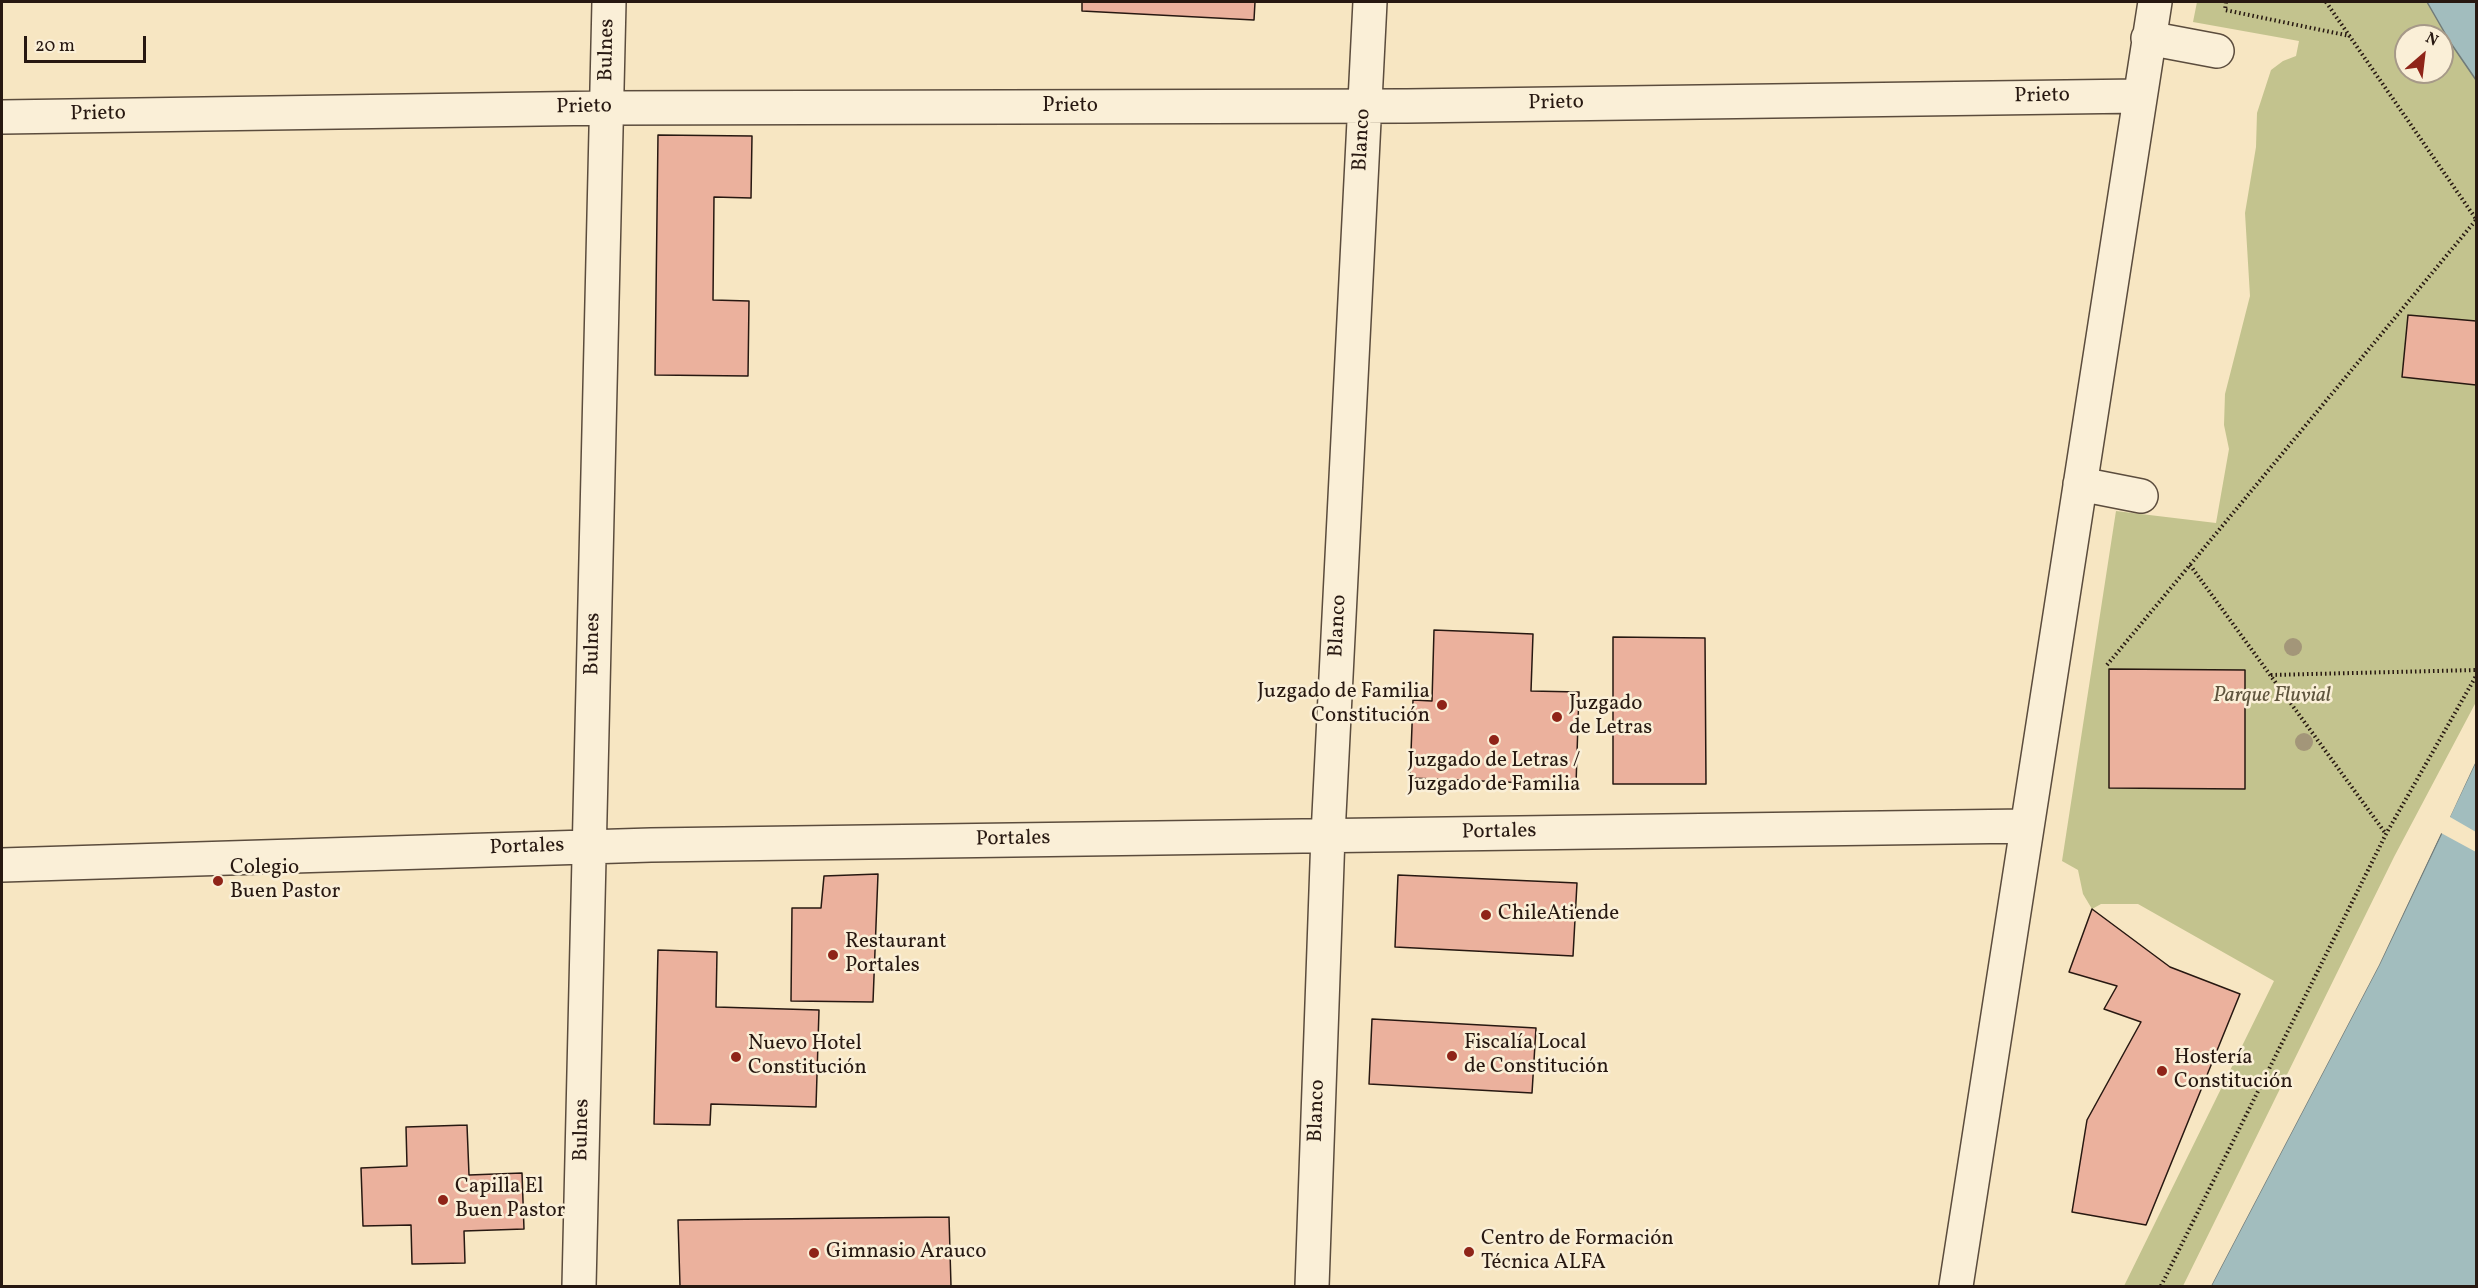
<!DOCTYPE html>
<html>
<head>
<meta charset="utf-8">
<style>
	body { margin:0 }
	#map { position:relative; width:2478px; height:1288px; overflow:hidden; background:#f7e6c2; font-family:Vollkorn,serif }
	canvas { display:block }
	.frame { position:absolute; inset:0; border:3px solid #271811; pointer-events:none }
	.north { position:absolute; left:2394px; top:24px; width:60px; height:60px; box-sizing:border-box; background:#faefd7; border:2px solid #a69988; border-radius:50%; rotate:28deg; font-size:16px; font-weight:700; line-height:24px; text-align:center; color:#271811 }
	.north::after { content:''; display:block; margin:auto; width:21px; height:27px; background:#8f2418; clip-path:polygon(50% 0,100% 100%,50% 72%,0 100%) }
	.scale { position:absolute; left:24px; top:36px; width:122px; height:27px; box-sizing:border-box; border:3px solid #271811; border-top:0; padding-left:8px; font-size:18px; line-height:21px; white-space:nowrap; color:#271811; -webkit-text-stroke:4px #faefd7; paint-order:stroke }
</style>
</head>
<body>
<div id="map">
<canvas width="2478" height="1288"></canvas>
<div class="frame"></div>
<div class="north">N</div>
<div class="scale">20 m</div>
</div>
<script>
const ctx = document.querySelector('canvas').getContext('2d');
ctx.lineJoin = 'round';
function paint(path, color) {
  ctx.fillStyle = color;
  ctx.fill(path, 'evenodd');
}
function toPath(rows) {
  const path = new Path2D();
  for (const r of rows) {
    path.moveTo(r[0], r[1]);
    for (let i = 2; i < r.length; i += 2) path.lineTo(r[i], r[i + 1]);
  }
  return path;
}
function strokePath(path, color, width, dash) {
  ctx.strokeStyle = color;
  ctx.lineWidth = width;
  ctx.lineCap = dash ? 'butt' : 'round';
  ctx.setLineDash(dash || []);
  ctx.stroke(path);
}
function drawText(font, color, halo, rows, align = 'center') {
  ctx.font = font + ' Vollkorn,serif';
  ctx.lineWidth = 5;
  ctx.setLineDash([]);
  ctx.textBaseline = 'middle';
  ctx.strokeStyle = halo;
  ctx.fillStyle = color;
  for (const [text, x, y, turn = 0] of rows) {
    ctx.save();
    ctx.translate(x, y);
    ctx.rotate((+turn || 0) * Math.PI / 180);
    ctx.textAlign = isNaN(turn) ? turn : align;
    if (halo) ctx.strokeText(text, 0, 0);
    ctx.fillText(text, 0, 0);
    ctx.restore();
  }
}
paint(toPath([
	[2197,2,2476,2,2476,702,2394,857,2183,1286,2124,1286,2274,981,2138,904,2101,904,2092,909,2083,894,2078,870,2062,861,2116,511,2216,523,2229,449,2224,425,2225,394,2250,296,2245,213,2256,147,2257,113,2271,70,2283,61,2296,56,2299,41,2193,22],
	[2406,36,2442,36,2442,72,2406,72]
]), '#c3c38e');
const water = toPath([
	[2427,2,2476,2,2476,80,2450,42,2427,2],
	[2476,761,2476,1286,2211,1286,2379,965,2476,761]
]);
paint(water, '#a2bdbe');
strokePath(water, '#717b79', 1.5);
paint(toPath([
	[2476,758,2476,761,2450,817,2476,832,2476,852,2441,833,2379,965,2211,1286,2208,1286,2376,963,2418,872]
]), '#f7e6c2');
const building = toPath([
	[1082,2,1255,2,1254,20,1082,11,1082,2],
	[658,135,752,136,751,198,714,197,713,300,749,301,748,376,655,375,658,135],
	[2408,315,2476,321,2476,385,2402,377,2408,315],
	[1434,630,1533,634,1531,691,1579,692,1576,785,1410,778,1413,700,1432,701,1434,630],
	[1613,637,1705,638,1706,784,1613,784,1613,637],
	[2109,669,2245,670,2245,789,2109,788,2109,669],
	[878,874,873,1002,791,1001,792,908,821,908,824,876,878,874],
	[1398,875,1577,883,1573,956,1395,947,1398,875],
	[2092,909,2170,967,2240,994,2146,1225,2072,1212,2087,1120,2141,1022,2104,1009,2117,986,2069,972,2092,909],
	[658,950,717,952,716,1007,819,1010,816,1107,711,1104,710,1125,654,1124,658,950],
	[1372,1019,1536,1028,1532,1093,1369,1084,1372,1019],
	[467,1125,469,1175,522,1173,524,1229,464,1231,465,1263,412,1264,411,1225,363,1226,361,1168,407,1166,406,1127,467,1125],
	[949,1217,951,1286,680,1286,678,1220,949,1217]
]);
paint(building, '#ebb19d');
strokePath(building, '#271811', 1.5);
const minor = toPath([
	[2148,38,2217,51],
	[2,117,607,108,1407,106,2139,96],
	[2080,484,2141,496],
	[2,865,651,845,2026,826],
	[579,1286,609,2],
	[1312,1286,1328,835,1370,2],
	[1956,1286,2155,2]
]);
strokePath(minor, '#5b4c3d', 36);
strokePath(toPath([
	[2226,2,2225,10,2350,36],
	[2326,2,2476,219],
	[2190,565,2386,834],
	[2107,665,2476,220],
	[2271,675,2476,670],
	[2161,1286,2386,834,2476,676]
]), '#271811', 4, [1.5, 3]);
strokePath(minor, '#faefd7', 33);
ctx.fillStyle = '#a39679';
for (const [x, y] of [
	[2293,647],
	[2304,742]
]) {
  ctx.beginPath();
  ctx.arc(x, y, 9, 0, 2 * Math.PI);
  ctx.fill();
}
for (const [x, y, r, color] of [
	[1442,705,6,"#8f2418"],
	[1557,717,6,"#8f2418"],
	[1494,740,6,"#8f2418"],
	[218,881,6,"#8f2418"],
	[1486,915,6,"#8f2418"],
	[833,955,6,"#8f2418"],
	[1452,1056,6,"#8f2418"],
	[736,1057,6,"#8f2418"],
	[2162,1071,6,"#8f2418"],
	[443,1200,6,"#8f2418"],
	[1469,1252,6,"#8f2418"],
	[814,1253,6,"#8f2418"]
]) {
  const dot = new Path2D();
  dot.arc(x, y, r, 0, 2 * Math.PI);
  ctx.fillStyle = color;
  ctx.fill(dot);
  strokePath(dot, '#faefd7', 2);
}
drawText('21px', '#271811', '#faefd7', [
	["Bulnes",608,50,-89],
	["Prieto",2042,97,-1],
	["Prieto",1556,104,-1],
	["Prieto",1070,107],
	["Prieto",584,108,-1],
	["Prieto",98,115,-1],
	["Blanco",1363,140,-87],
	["Blanco",1339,626,-87],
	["Bulnes",594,644,-89],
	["Portales",1499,833,-1],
	["Portales",1013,840,-1],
	["Portales",527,848,-2],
	["Blanco",1318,1111,-88],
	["Bulnes",583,1130,-89]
]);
drawText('21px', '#271811', '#faefd7', [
	["Juzgado de Familia",1430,693,"right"],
	["Constitución",1430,717,"right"],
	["Juzgado",1569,705],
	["de Letras",1569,729],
	["Juzgado de Letras /",1494,762,"center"],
	["Juzgado de Familia",1494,786,"center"],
	["Colegio",230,869],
	["Buen Pastor",230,893],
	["ChileAtiende",1498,915],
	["Restaurant",845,943],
	["Portales",845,967],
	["Fiscalía Local",1464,1044],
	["de Constitución",1464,1068],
	["Nuevo Hotel",748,1045],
	["Constitución",748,1069],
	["Hostería",2174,1059],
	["Constitución",2174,1083],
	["Capilla El",455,1188],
	["Buen Pastor",455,1212],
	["Centro de Formación",1481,1240],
	["Técnica ALFA",1481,1264],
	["Gimnasio Arauco",826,1253]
], 'left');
drawText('italic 21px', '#5e543d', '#faefd7', [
	["Parque Fluvial",2272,697]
]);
</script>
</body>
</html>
